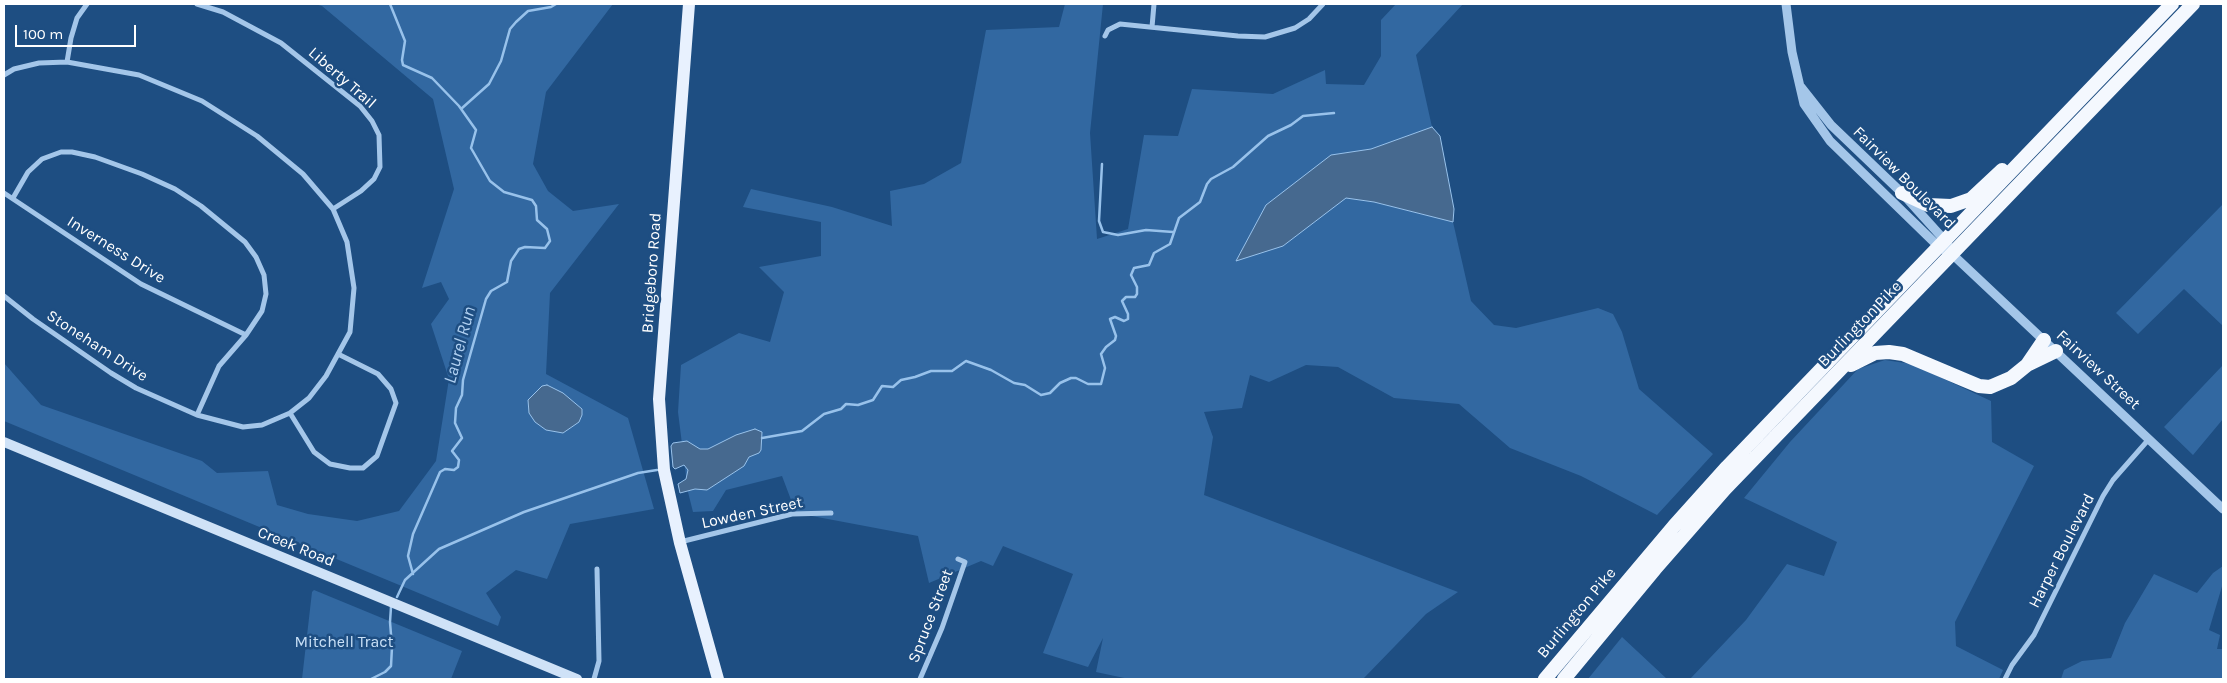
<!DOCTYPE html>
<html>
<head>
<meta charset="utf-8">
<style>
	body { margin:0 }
	#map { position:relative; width:2227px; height:683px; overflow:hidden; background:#1e4e82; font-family:Karla,sans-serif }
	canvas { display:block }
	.frame { position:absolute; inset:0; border:5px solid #fff; pointer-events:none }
	.scale { position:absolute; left:15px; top:25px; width:121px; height:22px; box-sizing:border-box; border:2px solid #fff; border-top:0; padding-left:6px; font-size:15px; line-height:18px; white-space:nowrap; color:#fff; -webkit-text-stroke:4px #1e4e82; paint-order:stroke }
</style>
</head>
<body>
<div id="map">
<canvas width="2227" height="683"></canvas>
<div class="frame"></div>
<div class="scale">100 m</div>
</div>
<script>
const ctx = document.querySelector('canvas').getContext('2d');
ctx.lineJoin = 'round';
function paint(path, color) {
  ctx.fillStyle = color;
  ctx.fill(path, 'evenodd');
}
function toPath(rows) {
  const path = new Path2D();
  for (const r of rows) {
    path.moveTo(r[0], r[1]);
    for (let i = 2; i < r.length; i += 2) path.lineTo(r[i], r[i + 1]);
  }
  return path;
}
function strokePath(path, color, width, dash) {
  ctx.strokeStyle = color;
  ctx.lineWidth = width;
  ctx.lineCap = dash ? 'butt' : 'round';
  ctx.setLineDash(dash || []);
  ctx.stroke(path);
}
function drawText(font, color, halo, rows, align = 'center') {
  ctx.font = font + ' Karla,sans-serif';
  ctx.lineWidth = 5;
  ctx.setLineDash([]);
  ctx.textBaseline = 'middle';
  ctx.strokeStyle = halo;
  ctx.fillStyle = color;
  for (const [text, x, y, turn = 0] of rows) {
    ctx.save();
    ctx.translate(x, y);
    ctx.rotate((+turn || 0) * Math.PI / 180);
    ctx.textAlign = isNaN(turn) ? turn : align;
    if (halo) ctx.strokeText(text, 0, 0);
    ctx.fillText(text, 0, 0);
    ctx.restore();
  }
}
paint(toPath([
	[315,4,613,4,546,92,533,164,548,191,573,211,619,204,550,293,546,374,628,418,654,509,570,524,547,579,516,570,486,593,501,617,498,626,4,421,4,363,41,405,202,461,217,473,268,471,277,505,308,514,357,521,399,511,436,461,449,379,431,324,449,299,441,282,422,288,454,189,433,99,322,6],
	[1065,4,1103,4,1090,133,1097,239,1128,229,1144,135,1178,136,1192,89,1273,94,1325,70,1326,84,1364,85,1381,56,1381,20,1396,4,1463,4,1416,55,1432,127,1371,149,1331,155,1283,246,1346,197,1374,202,1453,222,1471,301,1494,325,1516,328,1598,308,1613,314,1622,332,1639,389,1713,454,1657,515,1581,476,1510,448,1459,404,1394,398,1338,367,1306,365,1269,382,1250,375,1242,408,1204,412,1213,437,1204,495,1458,592,1426,614,1363,679,1129,679,1096,672,1103,638,1088,667,1043,653,1073,574,1003,546,993,566,981,561,929,583,918,536,796,513,782,476,726,490,713,511,693,512,688,492,678,412,681,365,739,333,770,342,784,292,759,267,821,256,821,222,743,207,751,189,832,207,892,226,890,191,924,184,961,163,986,30,1059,27],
	[2223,204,2223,326,2184,289,2138,334,2116,313],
	[1885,360,1912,364,1991,401,1992,442,2034,466,1955,622,1956,646,2003,670,1999,679,1690,679,1746,620,1787,564,1824,576,1837,542,1744,498,1790,442,1858,369],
	[2223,365,2223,419,2193,455,2164,427],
	[2223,566,2223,583,2209,630,2220,635,2217,649,2223,649,2223,679,2061,679,2064,670,2082,661,2111,658,2125,623,2154,574,2197,593,2213,573],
	[314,590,462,651,451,679,302,679,312,592],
	[1622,637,1667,679,1588,679]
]), '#3268a1');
const water = toPath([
	[1432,127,1440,136,1454,209,1453,222,1374,202,1346,198,1283,246,1236,261,1266,205,1331,155,1371,149,1432,127],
	[547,385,563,393,582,409,582,415,579,422,563,433,546,430,535,422,529,413,528,400,542,386,547,385],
	[755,429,762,432,761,450,759,453,749,457,744,466,707,490,695,489,680,493,678,484,686,479,688,470,684,465,675,469,673,467,671,446,673,443,687,441,700,449,708,449,736,435,755,429]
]);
paint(water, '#46698f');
strokePath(water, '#98c2eb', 1);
strokePath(toPath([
	[390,4,405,41,402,60,403,65,432,78,459,106,476,130,471,148,490,181,504,192,532,200,536,206,537,220,547,229,550,241,545,248,525,247,519,249,511,261,507,282,491,291,486,299,463,380,462,395,456,408,455,423,462,438,452,451,459,460,458,467,454,470,445,469,440,472,413,534,408,556,413,574],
	[461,109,489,84,501,61,510,29,516,22,528,11,551,7,556,4],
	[1102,164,1099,221,1103,232,1118,235,1146,230,1173,232],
	[762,438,802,431,824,414,841,409,846,404,858,405,873,400,882,386,893,387,901,380,915,377,931,371,952,371,966,361,991,370,1014,383,1025,385,1041,395,1050,393,1060,383,1071,378,1076,378,1088,384,1101,384,1105,368,1101,354,1106,347,1115,340,1116,336,1110,319,1115,317,1124,321,1128,319,1128,314,1122,301,1126,297,1135,297,1137,294,1137,287,1131,275,1134,268,1149,265,1154,253,1170,244,1179,218,1200,202,1207,184,1211,179,1233,167,1268,136,1291,125,1303,116,1334,113],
	[397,597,405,580,439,549,524,512,638,473,657,470],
	[371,679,385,672,391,666,392,647,390,622,391,607]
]), '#98c2eb', 2.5);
strokePath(toPath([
	[197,4,223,12,281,43,360,106,372,121,379,135,380,167,374,179,361,191,333,209],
	[1152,27,1154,4],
	[1105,36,1108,30,1120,24,1238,36,1265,37,1295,28,1309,19,1323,4],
	[67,62,71,38,77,18,87,4],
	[4,75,14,69,39,63,67,62,139,75,202,101,257,136,303,174,333,209,347,242,354,288,350,332,326,376,309,398,290,413,262,425,243,427,197,415,136,388,111,373,33,319,4,296],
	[4,193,141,284,246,335],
	[13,198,28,172,42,159,61,152,72,152,95,157,142,174,175,189,201,206,245,242,256,257,264,275,266,294,262,311,246,335,219,366,197,415],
	[290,413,314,452,330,464,350,468,363,468,377,456,396,403,391,389,378,374,340,355],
	[680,542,792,514,831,513],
	[594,679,599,661,597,569],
	[920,679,942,628,965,562,958,559],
	[2005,679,2012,665,2034,635,2103,496,2113,480,2149,439]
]), '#a4c6e9', 5);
strokePath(toPath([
	[1786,4,1792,52,1804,104,1830,141,1939,247,1952,254,2223,509],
	[1801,87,1831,125,1902,193,1948,244]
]), '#a4c6e9', 9);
strokePath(toPath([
	[4,442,577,679]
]), '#cfe2f7', 10);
strokePath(toPath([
	[689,4,659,399,664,470,680,543,718,679]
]), '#e8f1fe', 12);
strokePath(toPath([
	[1902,193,1928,205,1951,206,1971,199,2002,170],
	[1851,365,1875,353,1889,352,1903,354,1967,381,1979,386,1990,387,2011,378,2027,365,2044,340],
	[2027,365,2056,351],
	[1545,679,1674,526,1727,467,2172,4],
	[1564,679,1655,569,1725,489,2193,4]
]), '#f4f8fe', 14);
drawText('16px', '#fff', '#1e4e82', [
	["Liberty Trail",342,78,41],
	["Fairview Boulevard",1904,178,45],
	["Inverness Drive",116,250,32],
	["Bridgeboro Road",652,273,-86],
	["Burlington Pike",1860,324,-46],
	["Stoneham Drive",97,346,33],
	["Fairview Street",2098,370,43],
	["Lowden Street",752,513,-12],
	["Creek Road",296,547,22],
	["Harper Boulevard",2062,551,-63],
	["Burlington Pike",1577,613,-50],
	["Spruce Street",931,616,-69]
]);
drawText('16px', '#c9e0f7', '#1e4e82', [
	["Mitchell Tract",344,642]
]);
drawText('italic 18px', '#b0d0f1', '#1e4e82', [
	["Laurel Run",460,345,-75]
]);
</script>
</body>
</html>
